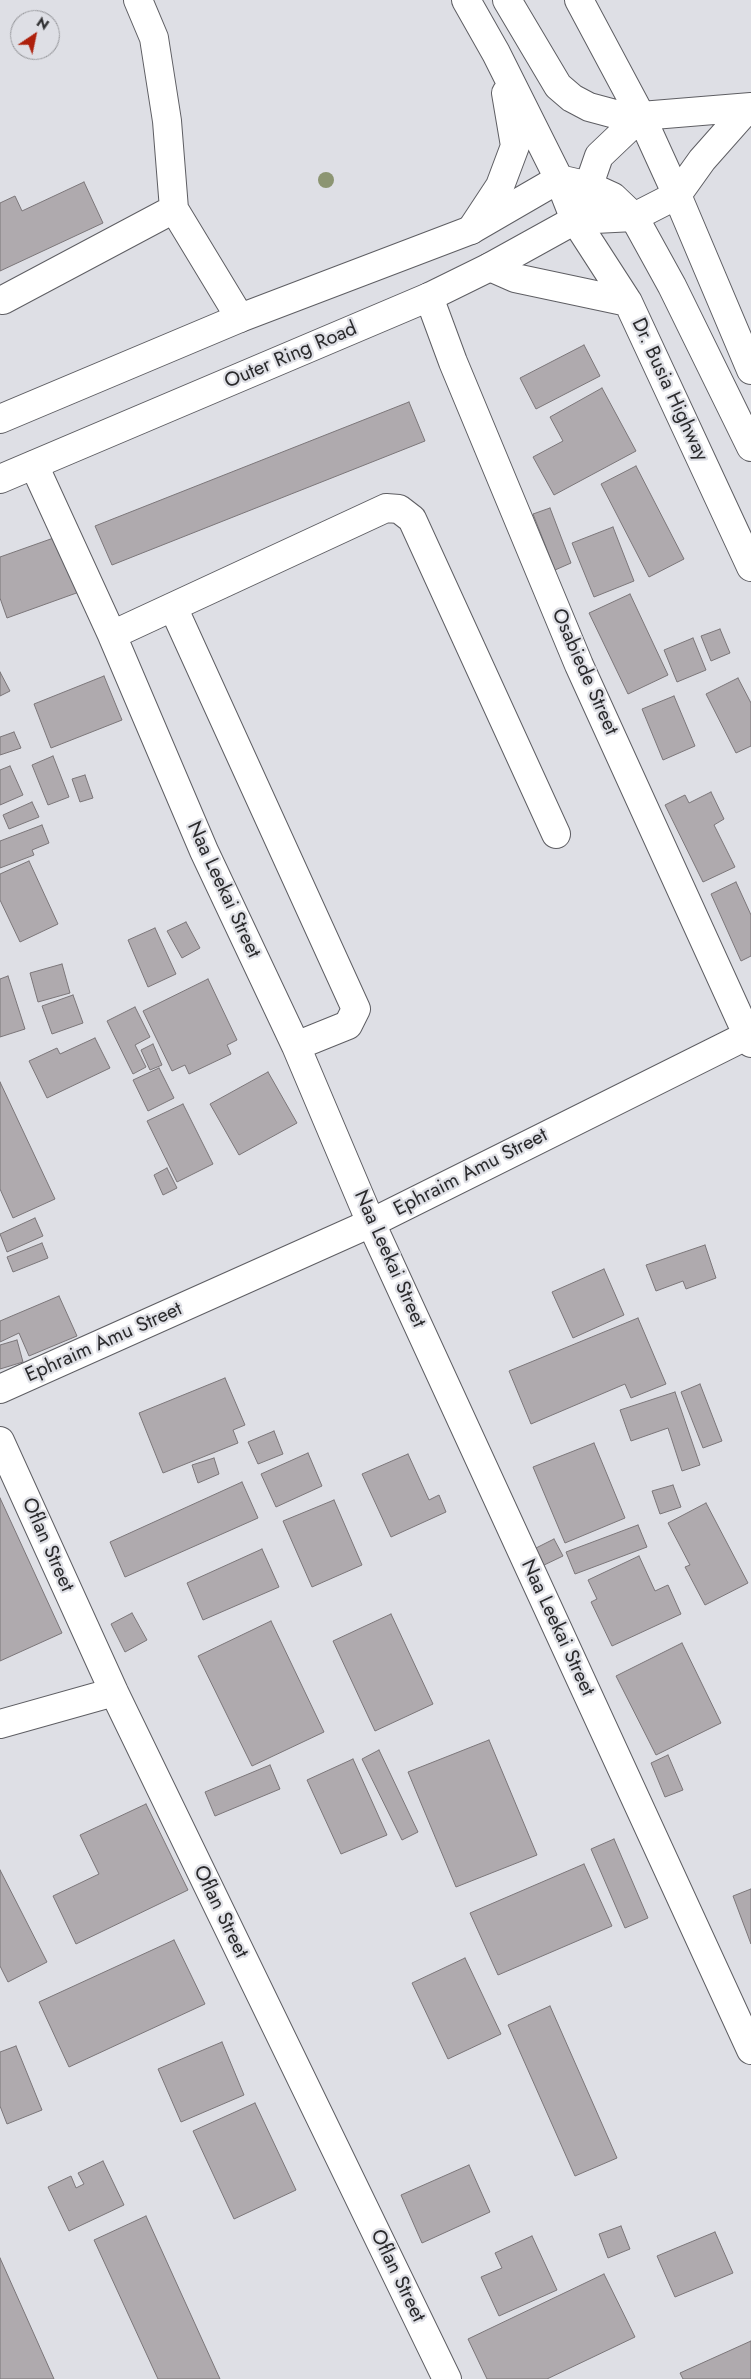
<!DOCTYPE html>
<html>
<head>
<meta charset="utf-8">
<style>
	body { margin:0 }
	#map { position:relative; width:751px; height:2379px; overflow:hidden; background:#dedfe5; font-family:Jost,sans-serif }
	canvas { display:block }
	.north { position:absolute; left:10px; top:10px; width:50px; height:50px; box-sizing:border-box; background:#dedfe5; border:1px solid #96979b; border-radius:50%; rotate:34deg; font-size:14px; font-weight:700; line-height:20px; text-align:center; color:#2a2a2c }
	.north::after { content:''; display:block; margin:auto; width:18px; height:22px; background:#ae200c; clip-path:polygon(50% 0,100% 100%,50% 72%,0 100%) }
</style>
</head>
<body>
<div id="map">
<canvas width="751" height="2379"></canvas>
<div class="north">N</div>
</div>
<script>
const ctx = document.querySelector('canvas').getContext('2d');
ctx.lineJoin = 'round';
function paint(path, color) {
  ctx.fillStyle = color;
  ctx.fill(path, 'evenodd');
}
function toPath(rows) {
  const path = new Path2D();
  for (const r of rows) {
    path.moveTo(r[0], r[1]);
    for (let i = 2; i < r.length; i += 2) path.lineTo(r[i], r[i + 1]);
  }
  return path;
}
function strokePath(path, color, width, dash) {
  ctx.strokeStyle = color;
  ctx.lineWidth = width;
  ctx.lineCap = dash ? 'butt' : 'round';
  ctx.setLineDash(dash || []);
  ctx.stroke(path);
}
function drawText(font, color, halo, rows, align = 'center') {
  ctx.font = font + ' Jost,sans-serif';
  ctx.lineWidth = 4.5;
  ctx.setLineDash([]);
  ctx.textBaseline = 'middle';
  ctx.strokeStyle = halo;
  ctx.fillStyle = color;
  for (const [text, x, y, turn = 0] of rows) {
    ctx.save();
    ctx.translate(x, y);
    ctx.rotate((+turn || 0) * Math.PI / 180);
    ctx.textAlign = isNaN(turn) ? turn : align;
    if (halo) ctx.strokeText(text, 0, 0);
    ctx.fillText(text, 0, 0);
    ctx.restore();
  }
}
const building = toPath([
	[84,182,103,223,0,271,0,203,15,196,22,211,84,182],
	[584,345,600,376,536,409,520,378,584,345],
	[602,388,636,451,554,495,533,457,563,441,550,417,602,388],
	[409,402,425,441,112,565,95,526,409,402],
	[636,466,684,559,649,577,601,484,636,466],
	[550,508,571,563,555,570,533,514,550,508],
	[613,527,634,581,594,597,572,543,613,527],
	[62,535,82,591,7,618,0,598,0,557,62,535],
	[630,594,668,675,628,694,589,613,630,594],
	[720,629,730,653,711,661,701,636,720,629],
	[693,638,706,670,677,682,664,650,693,638],
	[0,672,10,691,0,696,0,672],
	[104,676,122,720,51,748,34,704,104,676],
	[738,678,751,703,751,746,736,753,706,694,738,678],
	[674,696,695,746,663,760,642,709,674,696],
	[14,732,21,748,0,755,0,737,14,732],
	[53,756,69,797,48,805,32,765,53,756],
	[10,766,23,795,0,805,0,770,10,766],
	[85,775,93,798,80,802,72,779,85,775],
	[711,792,724,819,714,825,735,867,703,882,665,805,685,795,689,803,711,792],
	[32,802,39,817,9,829,3,815,32,802],
	[42,825,49,843,32,850,34,855,0,868,0,841,42,825],
	[29,861,58,924,20,942,0,900,0,874,29,861],
	[736,882,751,915,751,956,741,961,711,894,736,882],
	[186,922,200,948,182,958,167,931,186,922],
	[155,928,176,974,148,987,128,940,155,928],
	[62,964,70,993,38,1002,30,973,62,964],
	[8,976,25,1029,0,1037,0,979,8,976],
	[208,979,237,1040,227,1045,231,1054,189,1074,185,1065,172,1071,143,1011,208,979],
	[73,995,83,1023,52,1034,42,1006,73,995],
	[135,1007,150,1037,135,1045,146,1067,133,1074,107,1021,135,1007],
	[95,1038,110,1068,47,1098,29,1061,57,1048,60,1054,95,1038],
	[153,1044,162,1065,150,1070,141,1050,153,1044],
	[159,1068,174,1098,148,1111,133,1080,159,1068],
	[268,1072,297,1123,239,1155,210,1104,268,1072],
	[0,1082,55,1199,13,1218,0,1189,0,1082],
	[183,1104,213,1164,177,1182,147,1121,183,1104],
	[167,1168,177,1188,163,1195,154,1175,167,1168],
	[35,1218,43,1236,7,1252,0,1234,35,1218],
	[42,1243,48,1258,13,1272,7,1257,42,1243],
	[705,1245,716,1278,686,1289,683,1281,656,1291,646,1265,705,1245],
	[604,1269,624,1315,573,1338,552,1292,604,1269],
	[59,1296,77,1336,29,1356,19,1333,0,1342,0,1321,59,1296],
	[638,1318,666,1384,631,1398,625,1384,531,1424,509,1371,638,1318],
	[17,1340,23,1362,0,1369,0,1345,17,1340],
	[225,1378,245,1425,233,1430,238,1443,163,1473,139,1413,225,1378],
	[700,1384,722,1441,703,1448,681,1392,700,1384],
	[675,1392,700,1465,682,1471,668,1428,631,1441,620,1410,675,1392],
	[274,1431,283,1454,258,1464,248,1442,274,1431],
	[594,1443,625,1518,565,1543,533,1467,594,1443],
	[308,1453,322,1486,276,1507,261,1474,308,1453],
	[408,1454,429,1500,439,1495,446,1512,391,1537,362,1474,408,1454],
	[214,1458,219,1474,198,1483,192,1465,214,1458],
	[242,1482,258,1518,125,1577,110,1542,242,1482],
	[673,1485,681,1507,660,1514,652,1491,673,1485],
	[0,1498,62,1633,0,1661,0,1498],
	[334,1500,362,1565,312,1587,283,1521,334,1500],
	[706,1503,748,1583,705,1605,685,1567,690,1565,668,1523,706,1503],
	[638,1525,647,1547,575,1574,566,1552,638,1525],
	[554,1539,563,1556,542,1566,534,1549,554,1539],
	[262,1549,279,1587,203,1620,187,1583,262,1549],
	[639,1556,655,1591,668,1585,681,1614,612,1646,591,1602,597,1599,588,1580,639,1556],
	[132,1613,147,1640,125,1652,111,1624,132,1613],
	[391,1614,433,1704,375,1731,333,1641,391,1614],
	[271,1621,324,1732,252,1766,198,1656,271,1621],
	[682,1643,721,1723,656,1755,616,1676,682,1643],
	[489,1740,537,1855,456,1887,408,1772,489,1740],
	[379,1750,418,1832,402,1840,362,1759,379,1750],
	[668,1755,683,1790,665,1797,651,1763,668,1755],
	[353,1759,387,1835,341,1854,307,1780,353,1759],
	[270,1765,280,1789,215,1816,205,1792,270,1765],
	[146,1804,188,1890,76,1944,53,1896,99,1874,80,1835,146,1804],
	[614,1839,648,1918,625,1928,591,1849,614,1839],
	[584,1864,612,1926,498,1975,470,1913,584,1864],
	[0,1870,47,1962,8,1982,0,1966,0,1870],
	[751,1889,751,1944,733,1896,751,1889],
	[174,1940,205,2004,69,2067,39,2002,174,1940],
	[465,1958,501,2034,448,2059,412,1983,465,1958],
	[550,2006,617,2158,575,2176,508,2025,550,2006],
	[222,2042,244,2095,181,2122,158,2069,222,2042],
	[16,2046,42,2110,7,2124,0,2106,0,2052,16,2046],
	[255,2103,296,2190,234,2219,193,2131,255,2103],
	[103,2161,124,2205,69,2231,48,2187,71,2176,76,2188,84,2184,78,2173,103,2161],
	[469,2165,490,2212,422,2243,401,2195,469,2165],
	[146,2216,220,2379,158,2379,94,2240,146,2216],
	[621,2226,630,2249,608,2258,599,2234,621,2226],
	[715,2232,733,2273,675,2297,657,2256,715,2232],
	[532,2236,557,2290,499,2316,481,2277,502,2268,495,2253,532,2236],
	[0,2258,54,2379,0,2379,0,2258],
	[604,2274,635,2337,547,2379,487,2379,468,2339,604,2274],
	[751,2341,751,2379,683,2379,680,2373,751,2341]
]);
paint(building, '#afaaae');
strokePath(building, '#7b7679', 1);
const minor = toPath([
	[138,0,154,38,167,121,174,209,240,318],
	[641,116,751,107],
	[677,195,702,160,748,108],
	[429,297,453,362,579,665,751,1043],
	[3,300,174,209],
	[34,465,112,635,204,851,296,1046,371,1223,751,2050],
	[173,607,356,1009,348,1025,296,1046],
	[112,635,386,508,399,509,412,519,556,834],
	[0,1389,371,1223,748,1035],
	[0,1441,114,1692,447,2379],
	[0,1724,114,1692]
]);
const major = toPath([
	[0,419,240,318,471,230,559,179],
	[0,479,429,297,490,267,575,220,634,217,677,195]
]);
const highway = toPath([
	[466,0,496,53,559,179,575,220,628,302,751,567],
	[507,0,558,86,572,98,589,107,615,114,641,116],
	[579,0,641,116,677,195,751,370],
	[559,179,589,186,613,197,634,217,672,286,751,447],
	[583,202,599,156,641,116],
	[471,230,500,186,515,146,506,93],
	[490,267,515,278,628,302]
]);
strokePath(minor, '#5e5e63', 30);
strokePath(major, '#5e5e63', 30);
strokePath(highway, '#5e5e63', 30);
strokePath(minor, '#fff', 28);
strokePath(major, '#fff', 28);
strokePath(highway, '#fff', 28);
ctx.fillStyle = '#8c9572';
for (const [x, y] of [
	[326,180]
]) {
  ctx.beginPath();
  ctx.arc(x, y, 8, 0, 2 * Math.PI);
  ctx.fill();
}
drawText('20px', '#2a2a2c', '#dedfe5', [
	["Outer Ring Road",291,356,-23],
	["Dr. Busia Highway",669,390,65],
	["Osabiede Street",584,672,66],
	["Naa Leekai Street",223,890,65],
	["Ephraim Amu Street",471,1173,-27],
	["Naa Leekai Street",389,1259,66],
	["Ephraim Amu Street",104,1343,-24],
	["Oflan Street",47,1545,66],
	["Naa Leekai Street",557,1628,65],
	["Oflan Street",220,1912,64],
	["Oflan Street",397,2276,64]
]);
</script>
</body>
</html>
